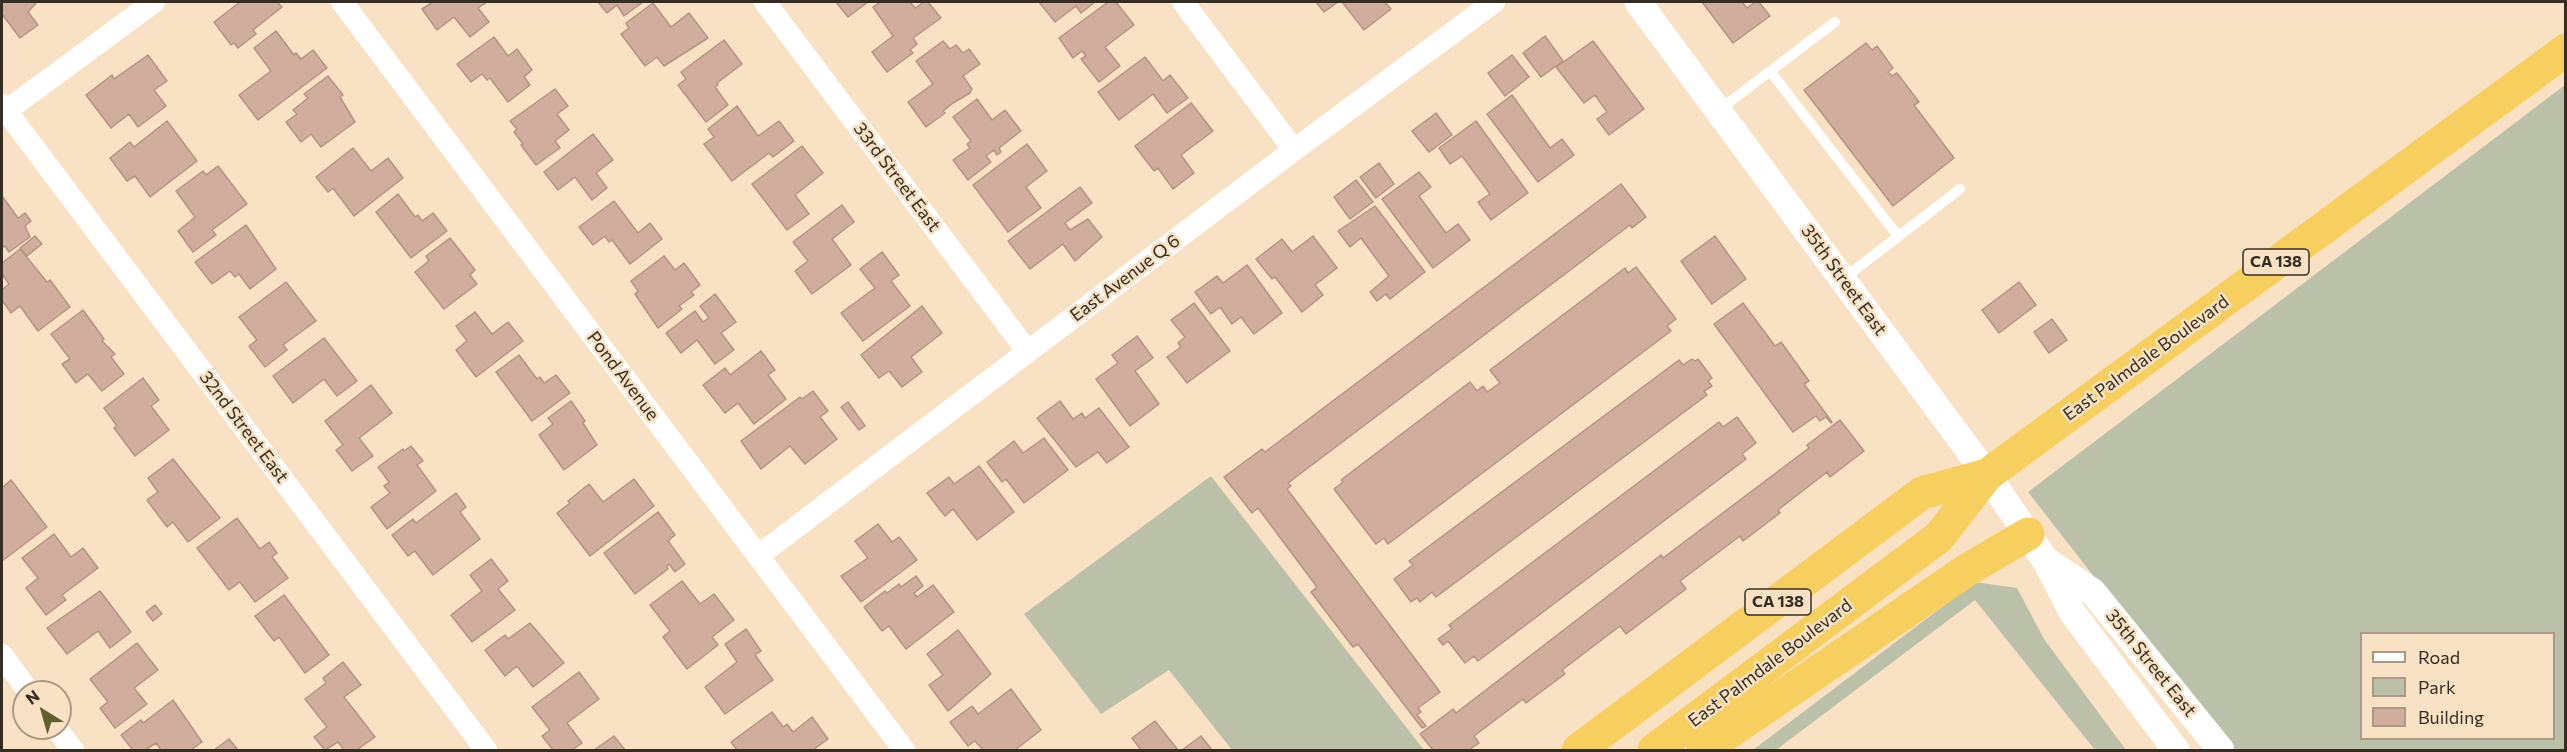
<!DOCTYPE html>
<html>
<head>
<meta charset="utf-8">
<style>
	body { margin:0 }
	#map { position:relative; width:2567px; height:752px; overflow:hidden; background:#f9e2c4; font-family:Commissioner,sans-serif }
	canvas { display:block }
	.frame { position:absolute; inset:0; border:3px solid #352d21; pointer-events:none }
	.legend { position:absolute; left:2360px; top:632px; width:195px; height:108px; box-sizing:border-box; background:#f9e2c4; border:2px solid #ab9a83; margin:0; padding:8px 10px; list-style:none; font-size:18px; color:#352d21 }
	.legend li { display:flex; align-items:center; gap:12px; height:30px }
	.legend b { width:30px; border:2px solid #ab9a83 }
	.north { position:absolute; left:12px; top:680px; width:60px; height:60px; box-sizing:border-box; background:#f9e2c4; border:2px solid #ab9a83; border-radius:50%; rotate:323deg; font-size:16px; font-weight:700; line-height:24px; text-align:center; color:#352d21 }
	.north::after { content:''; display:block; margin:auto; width:21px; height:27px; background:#61602d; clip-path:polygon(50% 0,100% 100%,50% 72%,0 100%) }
</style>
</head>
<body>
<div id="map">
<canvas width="2567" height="752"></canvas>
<div class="frame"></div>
<ul class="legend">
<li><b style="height:8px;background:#fff"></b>Road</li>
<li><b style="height:16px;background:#bbc0a9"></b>Park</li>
<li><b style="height:16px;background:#d0ad9d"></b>Building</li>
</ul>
<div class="north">N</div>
</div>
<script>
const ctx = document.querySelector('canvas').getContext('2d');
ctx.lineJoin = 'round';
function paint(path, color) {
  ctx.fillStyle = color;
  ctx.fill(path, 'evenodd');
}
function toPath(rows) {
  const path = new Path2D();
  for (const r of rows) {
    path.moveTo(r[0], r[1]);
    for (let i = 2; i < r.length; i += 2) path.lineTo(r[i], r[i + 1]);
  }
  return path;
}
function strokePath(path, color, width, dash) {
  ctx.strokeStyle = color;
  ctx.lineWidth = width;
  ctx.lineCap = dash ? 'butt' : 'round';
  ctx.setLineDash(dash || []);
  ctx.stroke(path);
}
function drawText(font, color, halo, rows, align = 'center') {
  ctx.font = font + ' Commissioner,sans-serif';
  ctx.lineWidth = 5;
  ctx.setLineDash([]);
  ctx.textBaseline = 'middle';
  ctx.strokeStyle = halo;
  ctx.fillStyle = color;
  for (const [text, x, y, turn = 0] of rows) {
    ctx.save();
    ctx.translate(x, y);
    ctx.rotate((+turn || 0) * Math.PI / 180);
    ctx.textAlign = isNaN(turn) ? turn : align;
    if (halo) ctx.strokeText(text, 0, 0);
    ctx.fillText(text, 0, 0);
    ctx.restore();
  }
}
paint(toPath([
	[2565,85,2565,750,2229,750,2028,492],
	[2362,634,2554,634,2554,738,2362,738],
	[1211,476,1424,750,1232,750,1169,670,1101,714,1024,614],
	[1975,582,2017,588,2044,639,2126,750,2095,750,1975,600,1776,750,1753,750]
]), '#bbc0a9');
const building = toPath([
	[2,2,37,2,28,12,38,25,20,38,2,14,2,2],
	[240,2,277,2,282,7,253,30,256,34,238,48,234,43,231,45,214,22,240,2],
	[433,2,487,2,478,8,489,22,470,37,454,17,437,30,422,9,433,2],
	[598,2,643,2,624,16,617,5,607,13,598,2],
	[836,2,868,2,848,17,836,2],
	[880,2,910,2,915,8,924,2,928,2,941,18,913,38,917,44,910,50,913,53,887,72,872,52,893,36,873,7,880,2],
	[1039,2,1095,2,1081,13,1076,6,1055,22,1039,2],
	[1108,2,1116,2,1134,25,1105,47,1120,66,1099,82,1081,59,1086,56,1082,51,1073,58,1059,38,1108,2],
	[1316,2,1338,2,1324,12,1316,2],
	[1342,2,1385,2,1391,9,1364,30,1342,2],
	[1702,2,1742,2,1747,8,1755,2,1759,2,1770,16,1733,43,1702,2],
	[653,3,671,27,689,13,708,38,664,66,657,57,645,66,621,34,629,28,626,23,653,3],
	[276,31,294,55,296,53,301,59,313,50,327,68,258,120,239,95,271,71,254,48,276,31],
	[1545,36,1563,61,1541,77,1523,53,1545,36],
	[494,37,508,56,517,49,532,70,524,77,530,85,508,102,490,78,487,80,482,74,471,82,457,64,494,37],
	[724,40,742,64,717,83,718,85,715,87,728,105,706,122,678,85,686,79,681,72,724,40],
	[943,41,950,49,956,45,963,53,969,49,980,64,963,76,972,89,970,93,953,103,943,111,945,113,926,127,908,102,933,84,916,61,943,41],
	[1593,41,1644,109,1609,135,1597,119,1607,112,1595,95,1584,103,1556,67,1593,41],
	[1866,43,1872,50,1877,46,1893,68,1888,72,1892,76,1897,73,1919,102,1914,105,1954,158,1893,206,1804,90,1866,43],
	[148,55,167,81,154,90,166,106,138,127,129,114,111,128,86,95,112,75,114,79,148,55],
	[1512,55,1529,77,1505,96,1488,73,1512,55],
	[1145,57,1163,81,1170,75,1188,98,1167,113,1153,94,1119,120,1098,92,1145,57],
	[328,76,343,95,340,97,355,122,321,147,311,134,301,142,286,122,297,114,293,110,308,98,304,94,328,76],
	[555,89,568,106,557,114,569,130,555,141,560,148,536,165,521,145,523,144,514,132,517,129,510,121,555,89],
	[1512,95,1550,148,1562,139,1574,155,1538,182,1487,114,1512,95],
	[977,99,992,120,1005,110,1021,131,999,148,1001,152,997,155,994,150,986,156,991,162,968,180,953,160,970,148,967,144,971,141,953,117,977,99],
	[1191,103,1213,131,1181,155,1194,173,1173,189,1158,168,1154,171,1135,146,1191,103],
	[737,106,758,136,779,121,794,141,773,157,769,153,732,181,704,144,714,137,708,129,737,106],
	[1436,113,1452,135,1429,152,1412,131,1436,113],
	[167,121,197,161,150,197,135,176,127,181,110,158,130,142,134,147,167,121],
	[1476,121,1528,193,1491,220,1478,202,1490,194,1462,156,1450,164,1439,148,1476,121],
	[593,134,613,160,596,173,607,188,592,200,575,177,558,190,544,172,593,134],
	[1027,144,1047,171,1026,187,1041,208,1008,232,973,185,1027,144],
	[802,146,823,173,795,195,809,214,787,230,752,184,802,146],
	[353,148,371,171,388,158,403,178,354,216,333,188,328,192,316,177,353,148],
	[1379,163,1394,184,1376,198,1360,177,1379,163],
	[218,166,247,204,212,230,216,235,193,252,178,231,195,217,176,191,203,171,206,175,218,166],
	[1419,172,1431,187,1419,196,1446,233,1458,224,1470,240,1433,268,1382,199,1419,172],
	[1356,180,1373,202,1350,219,1334,197,1356,180],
	[1621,184,1646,217,1632,228,1630,225,1288,483,1291,486,1287,489,1440,692,1418,708,1421,712,1417,715,1426,726,1422,728,1358,644,1353,647,1311,592,1317,587,1258,508,1252,513,1224,477,1262,449,1265,452,1621,184],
	[1080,187,1092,203,1065,223,1070,230,1088,219,1102,237,1075,261,1063,244,1030,269,1008,241,1080,187],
	[398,194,415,217,418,215,422,221,433,213,447,231,411,258,376,212,398,194],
	[2,196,18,218,25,213,31,221,25,226,30,237,9,252,5,246,2,248,2,196],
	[614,201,638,233,650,223,662,239,630,264,612,240,609,242,605,236,593,245,579,227,614,201],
	[842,205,854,222,832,239,851,265,812,294,795,271,808,261,793,242,842,205],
	[1375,206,1425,272,1390,299,1386,294,1377,301,1370,292,1389,276,1361,238,1350,247,1338,231,1375,206],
	[246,225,276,269,250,289,239,274,235,277,230,271,212,284,195,262,246,225],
	[35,236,42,244,27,256,20,248,35,236],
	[1313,236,1337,268,1315,285,1323,295,1302,312,1275,277,1272,279,1256,259,1282,239,1292,252,1313,236],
	[1715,236,1746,279,1712,304,1681,261,1715,236],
	[450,238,475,270,470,275,477,284,444,309,415,272,429,261,426,256,450,238],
	[20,249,47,282,50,280,70,307,38,331,20,306,11,313,2,300,2,290,9,284,2,274,2,263,20,249],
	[882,252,899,275,891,281,910,306,863,341,841,313,875,288,860,269,882,252],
	[664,256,675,270,684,263,700,285,691,292,694,295,679,306,682,309,658,328,635,294,638,291,631,281,664,256],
	[1247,265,1282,313,1254,334,1241,317,1232,324,1220,307,1211,314,1195,292,1217,276,1223,283,1247,265],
	[1636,267,1676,319,1667,326,1671,331,1388,544,1384,538,1376,544,1334,489,1343,482,1341,480,1470,382,1477,391,1483,386,1487,392,1500,383,1490,370,1625,268,1628,273,1636,267],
	[286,282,316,321,283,345,287,350,265,367,249,346,257,340,239,317,286,282],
	[2019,282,2036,305,1999,333,1982,310,2019,282],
	[715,294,736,322,721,333,734,350,715,364,697,340,681,353,666,333,695,311,703,322,709,318,700,306,715,294],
	[1194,303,1230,351,1187,383,1167,357,1181,347,1178,343,1185,337,1171,320,1194,303],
	[1743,303,1775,346,1781,342,1809,381,1804,384,1832,422,1831,423,1826,417,1820,421,1816,416,1793,432,1714,324,1743,303],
	[922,306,942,333,911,357,922,372,902,387,889,371,879,378,861,355,922,306],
	[83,310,104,339,102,341,115,354,111,357,124,374,102,391,88,374,76,383,62,364,70,359,51,334,83,310],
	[475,312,492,334,508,322,523,341,476,377,456,350,467,341,456,326,475,312],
	[2052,319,2067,340,2049,353,2034,332,2052,319],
	[1137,336,1153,358,1135,371,1159,404,1130,426,1096,379,1118,363,1112,355,1137,336],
	[324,338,357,381,337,396,324,379,293,403,273,376,324,338],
	[761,351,775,370,768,375,786,399,754,424,738,403,725,413,703,385,725,368,730,375,761,351],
	[519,355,537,379,540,377,544,383,556,375,570,393,532,421,496,372,519,355],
	[1692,359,1695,361,1698,359,1712,378,1708,381,1712,386,1704,391,1707,395,1436,597,1432,592,1420,602,1417,598,1411,602,1394,579,1413,565,1409,561,1679,360,1683,365,1692,359],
	[143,378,159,400,151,406,169,430,135,456,114,428,117,426,104,408,143,378],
	[371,385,392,413,359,438,373,456,352,471,336,450,343,445,325,421,371,385],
	[813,391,828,411,820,417,837,439,805,464,790,446,761,469,741,441,800,397,802,399,813,391],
	[571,401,585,421,583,423,597,445,564,470,539,435,553,424,548,418,571,401],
	[1060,401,1073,419,1082,413,1085,418,1099,408,1129,447,1107,463,1098,452,1076,467,1037,418,1060,401],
	[848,402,865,426,859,430,841,407,848,402],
	[1737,417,1756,443,1742,454,1746,459,1478,661,1474,656,1465,663,1448,641,1443,645,1438,639,1452,629,1449,625,1719,422,1723,427,1737,417],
	[1840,420,1864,451,1830,477,1827,472,1778,510,1780,513,1743,541,1740,536,1680,581,1686,589,1626,634,1620,626,1562,670,1565,674,1526,703,1523,699,1474,736,1479,743,1469,750,1433,750,1420,734,1453,709,1456,713,1661,555,1663,558,1809,448,1807,445,1840,420],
	[1044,438,1068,470,1024,503,1006,479,1002,482,987,462,1014,441,1023,453,1044,438],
	[411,446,423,461,417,465,436,491,387,529,371,507,390,493,384,486,389,482,378,467,403,449,404,451,411,446],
	[173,459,220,518,188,542,173,522,167,527,147,500,158,492,148,478,173,459],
	[979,466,1014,512,977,540,953,509,945,516,927,493,949,477,954,484,979,466],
	[634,479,654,506,590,556,557,513,570,503,568,501,589,484,603,502,634,479],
	[11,480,47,527,2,561,2,488,11,480],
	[456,493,466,507,460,512,480,539,433,575,415,551,408,556,392,535,413,519,416,523,456,493],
	[658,512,675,535,668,541,685,564,675,572,669,564,667,566,668,569,635,594,604,553,658,512],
	[237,518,260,549,269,542,277,553,272,557,288,578,255,602,240,582,229,590,197,548,237,518],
	[878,524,892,542,899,537,917,560,861,602,841,576,868,558,855,541,878,524],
	[54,534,71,557,83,548,98,568,62,595,66,600,46,615,26,588,38,578,22,558,54,534],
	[491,559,508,581,498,589,515,610,472,642,451,615,482,591,470,575,491,559],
	[916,576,923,586,914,593,917,597,933,585,954,612,906,649,889,626,882,631,864,607,885,591,887,593,899,584,901,587,916,576],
	[682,581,700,604,714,594,734,620,712,637,718,645,687,669,663,637,670,631,650,605,682,581],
	[100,591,131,632,110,648,98,631,67,654,47,628,100,591],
	[284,595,329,655,305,673,279,637,274,641,255,616,284,595],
	[155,605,162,614,153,621,146,612,155,605],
	[530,623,564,663,533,687,517,666,505,676,485,650,505,635,508,639,530,623],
	[746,629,761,651,755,655,773,680,725,714,705,687,737,662,725,644,746,629],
	[958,630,991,674,948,711,929,685,943,675,927,654,958,630],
	[137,643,158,670,134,688,147,704,115,728,100,708,108,702,90,679,137,643],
	[343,662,361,685,344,697,375,737,357,750,344,750,338,742,325,750,314,737,327,727,305,699,326,683,323,678,343,662],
	[579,672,599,699,567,723,582,743,572,750,553,750,542,736,550,730,532,707,579,672],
	[1011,689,1041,730,1015,750,983,750,975,741,968,746,950,722,972,706,978,714,1011,689],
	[173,700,202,742,191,750,161,750,156,743,145,750,133,750,121,735,141,720,143,723,173,700],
	[772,712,783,727,787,724,793,732,812,717,828,739,813,750,737,750,731,742,772,712],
	[1155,721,1178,750,1141,750,1132,738,1155,721],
	[614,736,625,750,594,750,614,736],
	[1201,736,1212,750,1182,750,1201,736],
	[229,739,238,750,214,750,229,739]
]);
paint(building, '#d0ad9d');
strokePath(building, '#b59383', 1.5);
strokePath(toPath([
	[1770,71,1898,236],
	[1719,110,1835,22],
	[1843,279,1960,189]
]), '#fff', 10);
strokePath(toPath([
	[342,2,904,750],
	[765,2,1028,352],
	[1183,2,1294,150],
	[2,105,486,750],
	[2,114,154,2],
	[758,556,1294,150,1494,2],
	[2,655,29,692],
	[56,728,73,750]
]), '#fff', 22);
strokePath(toPath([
	[1638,2,1987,475,2046,561,2072,612,2176,750],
	[2047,561,2093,592,2221,750]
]), '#fff', 27);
strokePath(toPath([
	[1578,750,1922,493,1987,475],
	[1654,750,1939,537,1987,475,2566,50],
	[1703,750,1967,570,2028,534]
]), '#f7cf5e', 33);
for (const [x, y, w] of [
	[2276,262,66],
	[1778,602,66]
]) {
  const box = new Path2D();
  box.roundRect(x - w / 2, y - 13, w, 26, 4.5);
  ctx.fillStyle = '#f9e2c4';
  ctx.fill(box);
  strokePath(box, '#352d21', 1.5);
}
drawText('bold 16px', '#352d21', null, [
	["CA 138",2276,262],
	["CA 138",1778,602]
]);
drawText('18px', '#352d21', '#f9e2c4', [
	["33rd Street East",897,177,53],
	["East Avenue Q 6",1125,278,-37],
	["35th Street East",1844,280,54],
	["East Palmdale Boulevard",2146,358,-36],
	["Pond Avenue",623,376,53],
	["32nd Street East",244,427,53],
	["East Palmdale Boulevard",1770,663,-37],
	["35th Street East",2151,663,51]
]);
</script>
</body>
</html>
